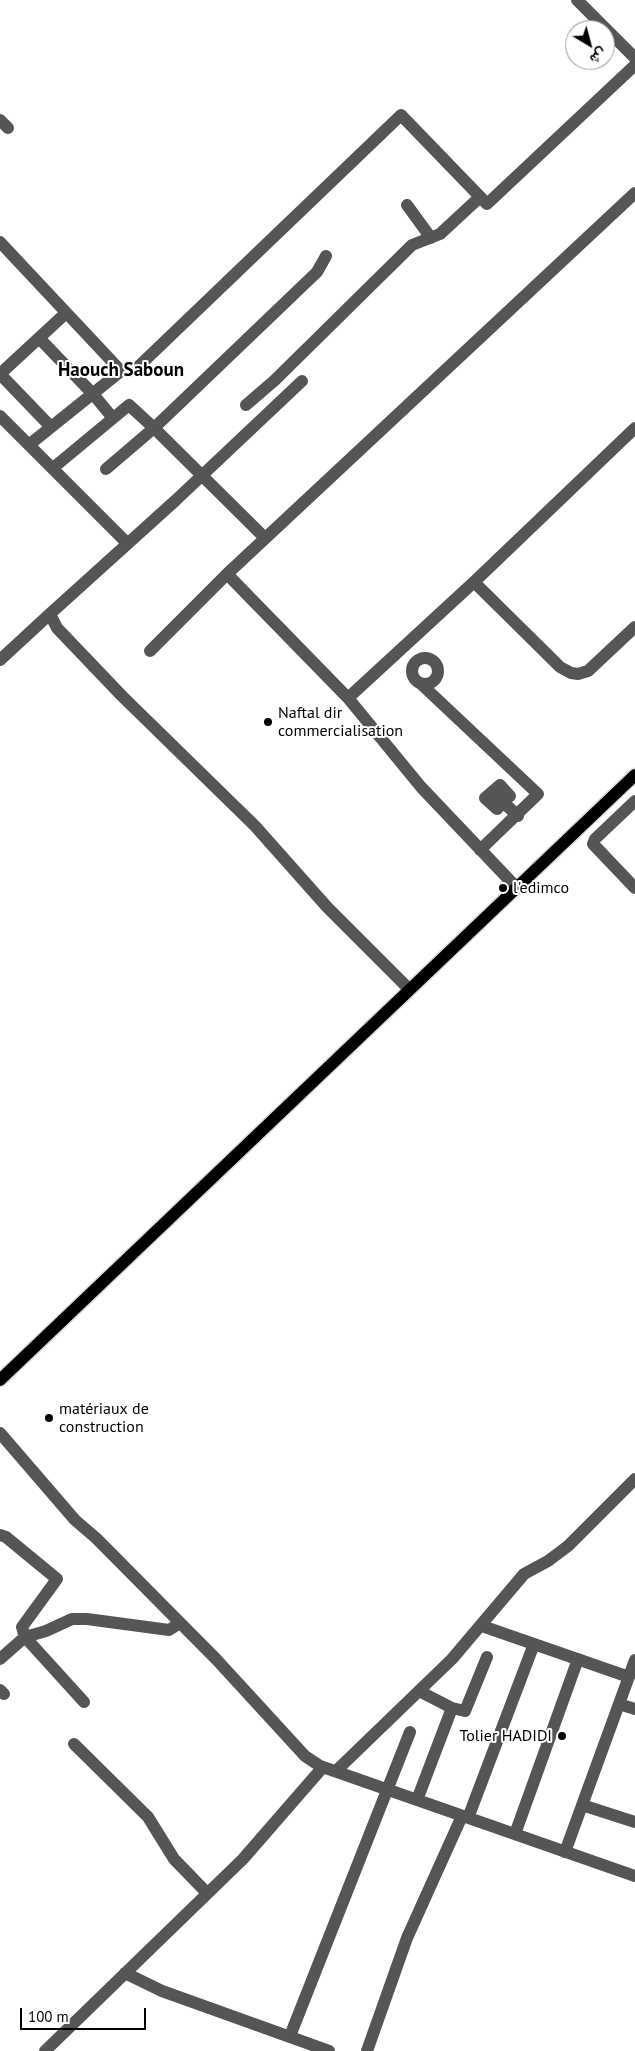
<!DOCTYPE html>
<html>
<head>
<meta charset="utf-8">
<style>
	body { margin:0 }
	#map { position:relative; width:635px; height:2051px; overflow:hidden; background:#fff; font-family:"PT Sans",Vazirmatn,sans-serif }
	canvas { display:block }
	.north { position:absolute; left:565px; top:20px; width:50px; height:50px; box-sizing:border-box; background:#fff; border:1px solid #999; border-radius:50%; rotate:143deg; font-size:14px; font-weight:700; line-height:20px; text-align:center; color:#000 }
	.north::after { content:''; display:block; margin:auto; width:18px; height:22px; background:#000; clip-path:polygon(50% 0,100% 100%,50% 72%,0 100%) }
	.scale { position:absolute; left:20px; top:2008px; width:126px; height:22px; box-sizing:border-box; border:2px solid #000; border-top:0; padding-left:6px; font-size:15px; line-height:18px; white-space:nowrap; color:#000; -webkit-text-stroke:4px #fff; paint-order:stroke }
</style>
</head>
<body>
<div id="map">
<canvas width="635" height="2051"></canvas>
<div class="north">ش</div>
<div class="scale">100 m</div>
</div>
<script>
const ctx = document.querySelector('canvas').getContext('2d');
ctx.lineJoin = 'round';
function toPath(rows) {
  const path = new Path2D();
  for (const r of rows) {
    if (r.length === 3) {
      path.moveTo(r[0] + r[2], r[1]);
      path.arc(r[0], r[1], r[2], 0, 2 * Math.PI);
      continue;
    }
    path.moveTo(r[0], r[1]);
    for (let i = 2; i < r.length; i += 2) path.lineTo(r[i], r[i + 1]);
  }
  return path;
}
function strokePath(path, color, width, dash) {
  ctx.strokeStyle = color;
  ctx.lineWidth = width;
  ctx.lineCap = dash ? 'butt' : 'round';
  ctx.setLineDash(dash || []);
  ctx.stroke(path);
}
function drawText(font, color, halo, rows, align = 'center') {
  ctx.font = font + ' "PT Sans",sans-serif';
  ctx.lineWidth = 4;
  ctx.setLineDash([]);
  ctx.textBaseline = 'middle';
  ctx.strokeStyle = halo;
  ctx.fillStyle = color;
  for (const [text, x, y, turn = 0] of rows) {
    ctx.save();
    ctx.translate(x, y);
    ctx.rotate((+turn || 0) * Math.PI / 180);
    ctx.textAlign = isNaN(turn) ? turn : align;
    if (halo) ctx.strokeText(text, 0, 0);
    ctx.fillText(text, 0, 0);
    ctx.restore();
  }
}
const major = toPath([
	[0,1380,635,775]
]);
strokePath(major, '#dbdbdb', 15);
strokePath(toPath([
	[577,0,635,58],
	[0,120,8,128],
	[407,205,431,238],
	[0,242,121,371],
	[39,338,93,394,112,417],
	[0,374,66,313],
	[0,374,51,427],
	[302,381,176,500,52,612,51,616,57,628,122,696,255,826,327,907,409,989],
	[246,405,275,380,412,245,440,234,480,197],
	[0,416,127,543],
	[30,444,121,371,131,371,139,366,401,115,487,204,635,65],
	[53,468,129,405,154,428,106,469],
	[265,538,154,428,317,272,326,256],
	[227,574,348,698,421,787,516,887],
	[474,582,560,667,571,673,578,674,588,671,635,627],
	[150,651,227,574,635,193],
	[425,671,13],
	[0,660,52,612],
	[420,683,538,794,480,850],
	[348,698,474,582,635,428],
	[493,791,500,785,510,796,503,802,497,809,485,798,493,791,503,802,518,816],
	[635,801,595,839,593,844,635,888],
	[0,1433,75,1520,96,1538,216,1659,305,1756,320,1766,635,1876],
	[0,1535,6,1537,57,1579,22,1627,25,1637,46,1631,72,1619,87,1619,169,1630,180,1623],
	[482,1626,629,1677],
	[0,1659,25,1637,84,1702],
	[0,1690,4,1694],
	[419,1691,452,1708,465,1711,487,1657],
	[619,1704,635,1709],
	[74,1744,148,1817,174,1859,207,1893],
	[336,1771,452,1659,524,1574,548,1561,568,1546,635,1479],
	[417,1800,452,1708],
	[582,1805,635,1822],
	[468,1818,534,1644],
	[515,1834,578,1659],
	[565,1852,635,1660],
	[125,1973,162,1991,329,2051],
	[290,2036,410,1732],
	[45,2051,243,1859,323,1767],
	[367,2051,407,1938,462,1816]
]), '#555', 12);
strokePath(major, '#000', 12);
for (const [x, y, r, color] of [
	[268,722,5,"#000"],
	[503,888,5,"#000"],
	[49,1418,5,"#000"],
	[562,1736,5,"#000"]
]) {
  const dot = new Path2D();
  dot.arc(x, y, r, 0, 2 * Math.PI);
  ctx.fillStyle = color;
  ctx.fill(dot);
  strokePath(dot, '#fff', 2);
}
drawText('16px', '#000', '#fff', [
	["Naftal dir",278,713],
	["commercialisation",278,731],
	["l'edimco",513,888],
	["matériaux de",59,1409],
	["construction",59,1427],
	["Tolier HADIDI",552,1736,"right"]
], 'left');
drawText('bold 19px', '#000', '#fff', [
	["Haouch Saboun",121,371]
]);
</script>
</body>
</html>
